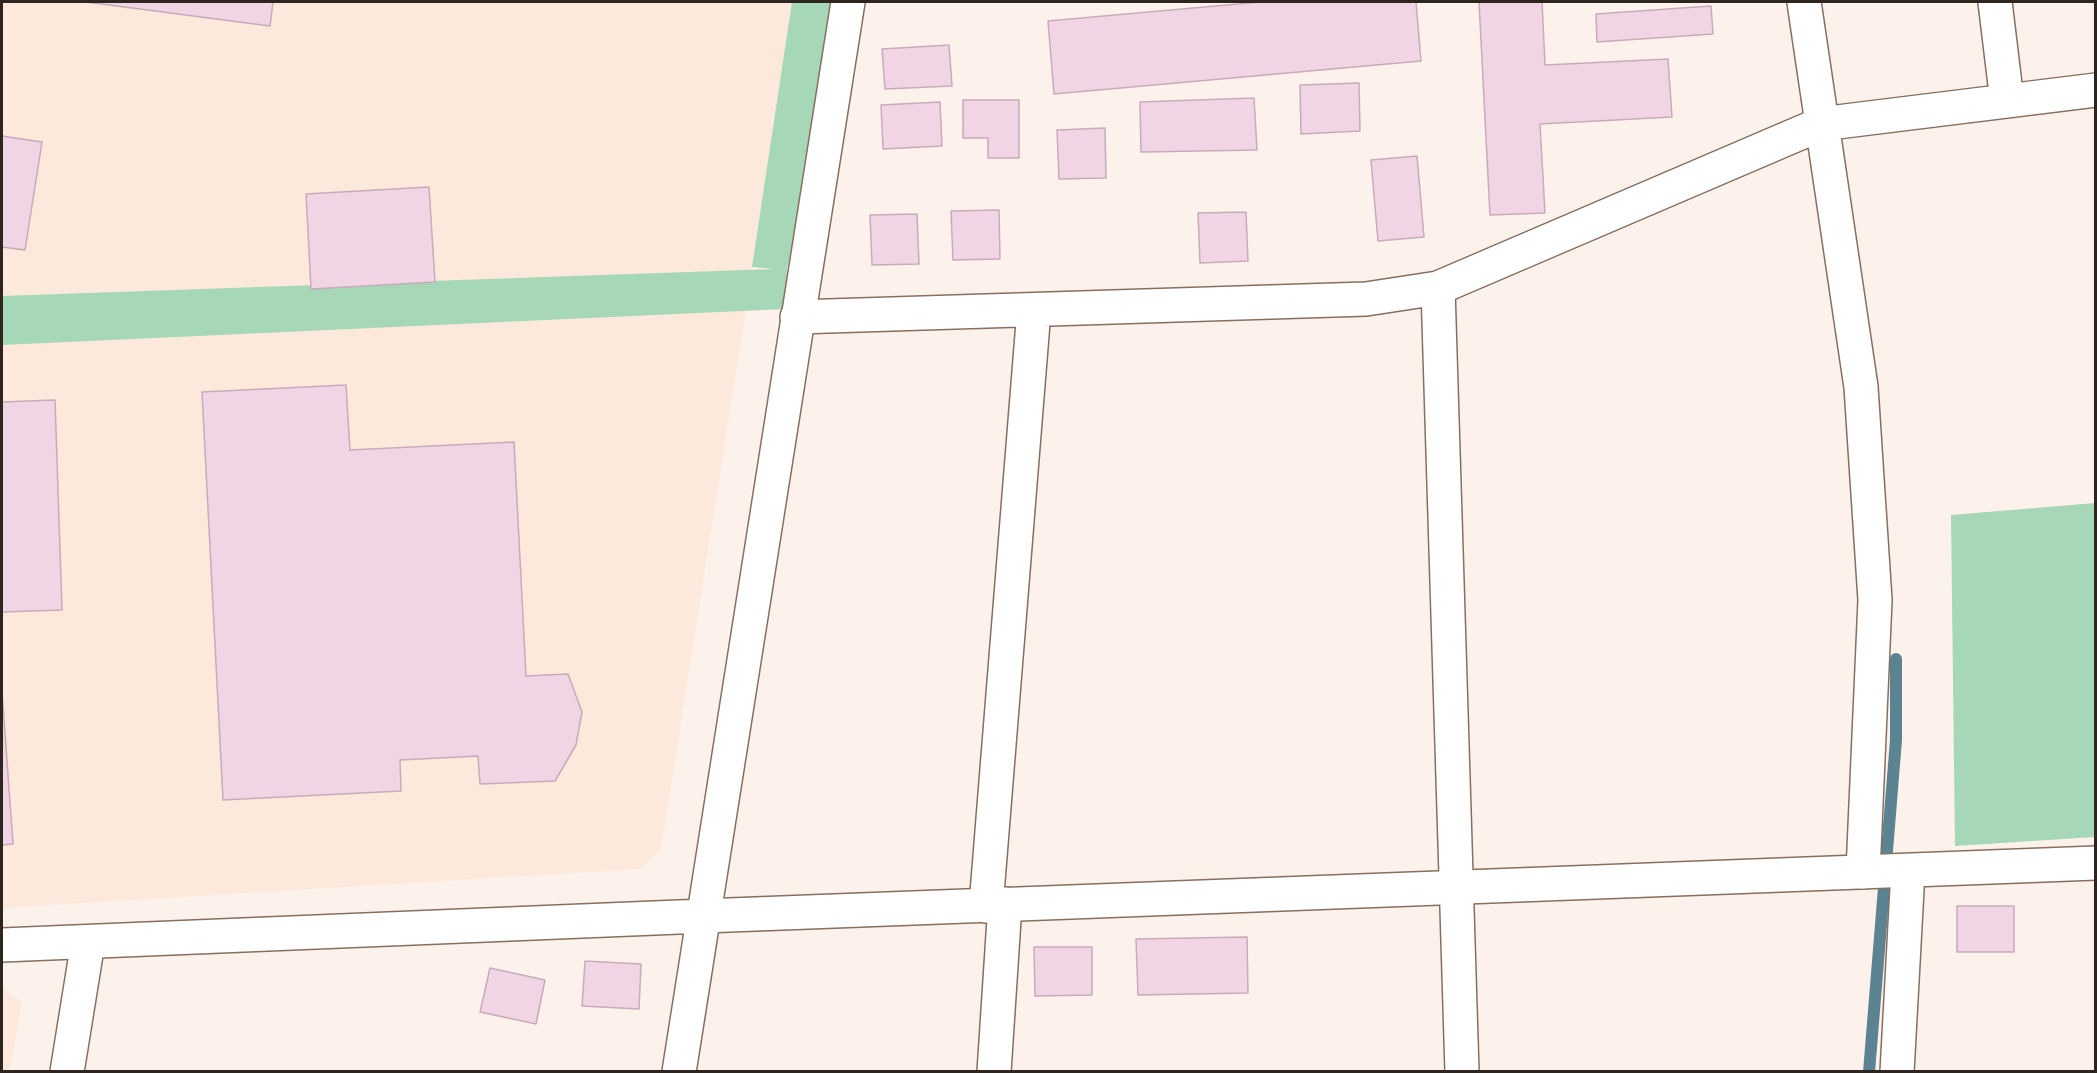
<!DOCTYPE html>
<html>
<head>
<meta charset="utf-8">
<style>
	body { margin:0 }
	#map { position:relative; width:2097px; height:1073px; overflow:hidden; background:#fdf2eb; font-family:"Asap Condensed",sans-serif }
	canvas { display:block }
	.frame { position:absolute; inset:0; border:3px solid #2e251e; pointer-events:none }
</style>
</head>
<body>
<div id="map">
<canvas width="2097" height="1073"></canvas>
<div class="frame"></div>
</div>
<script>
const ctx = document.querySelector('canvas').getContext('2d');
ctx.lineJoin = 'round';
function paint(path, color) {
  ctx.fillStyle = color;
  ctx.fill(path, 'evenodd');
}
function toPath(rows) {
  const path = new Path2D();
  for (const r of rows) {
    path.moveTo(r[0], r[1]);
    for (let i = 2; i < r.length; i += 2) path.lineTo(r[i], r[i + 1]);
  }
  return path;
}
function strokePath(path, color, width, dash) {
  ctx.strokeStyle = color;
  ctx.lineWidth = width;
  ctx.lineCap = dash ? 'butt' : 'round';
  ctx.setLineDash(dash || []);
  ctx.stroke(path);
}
paint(toPath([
	[2,2,794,2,661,850,639,869,2,908],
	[2,987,22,1003,10,1071,2,1071]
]), '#fde9db');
paint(toPath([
	[792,2,848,2,787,269,785,309,2,345,2,296,774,269,752,267],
	[2095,503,2095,837,1955,846,1951,515]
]), '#a6d7b6');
strokePath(toPath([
	[1869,1072,1896,740,1896,659]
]), '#5c8392', 12);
const building = toPath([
	[86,2,273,2,270,26,86,2],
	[1260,2,1416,2,1421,61,1054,94,1048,21,1260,2],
	[1479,2,1542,2,1545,65,1668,59,1672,117,1540,124,1545,213,1490,215,1479,2],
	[1711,6,1713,34,1597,42,1596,14,1711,6],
	[949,45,952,86,885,89,882,49,949,45],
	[1359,83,1360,131,1301,134,1300,85,1359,83],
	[1254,98,1257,150,1141,152,1140,102,1254,98],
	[963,100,1019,100,1019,158,988,158,988,138,963,138,963,100],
	[940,102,942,146,883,149,881,105,940,102],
	[1105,128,1106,178,1059,179,1057,130,1105,128],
	[2,136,42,142,25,250,2,247,2,136],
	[1417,156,1424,237,1378,241,1371,160,1417,156],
	[429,187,435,282,311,289,306,194,429,187],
	[999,210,1000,259,953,260,951,211,999,210],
	[1246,212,1248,261,1200,263,1198,213,1246,212],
	[917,214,919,264,872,265,870,215,917,214],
	[346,385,350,450,514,442,526,676,568,674,582,712,576,745,555,781,480,784,478,756,400,760,401,791,223,800,202,392,346,385],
	[55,400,62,610,2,612,2,402,55,400],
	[2,692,13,844,2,845,2,692],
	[1957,906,2014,906,2014,952,1957,952,1957,906],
	[1247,937,1248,993,1138,995,1136,939,1247,937],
	[1034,947,1092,947,1092,995,1035,996,1034,947],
	[585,961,641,964,639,1009,582,1006,585,961],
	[490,968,545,980,536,1024,480,1012,490,968]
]);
paint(building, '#f2d5e4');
strokePath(building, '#c8abba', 1.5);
const minor = toPath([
	[1804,2,1861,387,1875,600,1863,872],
	[1995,2,2007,101],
	[1438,288,1462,1072],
	[797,317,1366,299,1438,288,1821,124,2096,90],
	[986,906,1034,310],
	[67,1072,88,942],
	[994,1072,1005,904],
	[1897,1072,1908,871]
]);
const tertiary = toPath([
	[2,945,703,916,2096,863],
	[679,1072,848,2]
]);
strokePath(minor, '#866f5f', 36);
strokePath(tertiary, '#866f5f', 36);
strokePath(minor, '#fff', 33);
strokePath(tertiary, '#fff', 33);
</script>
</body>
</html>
